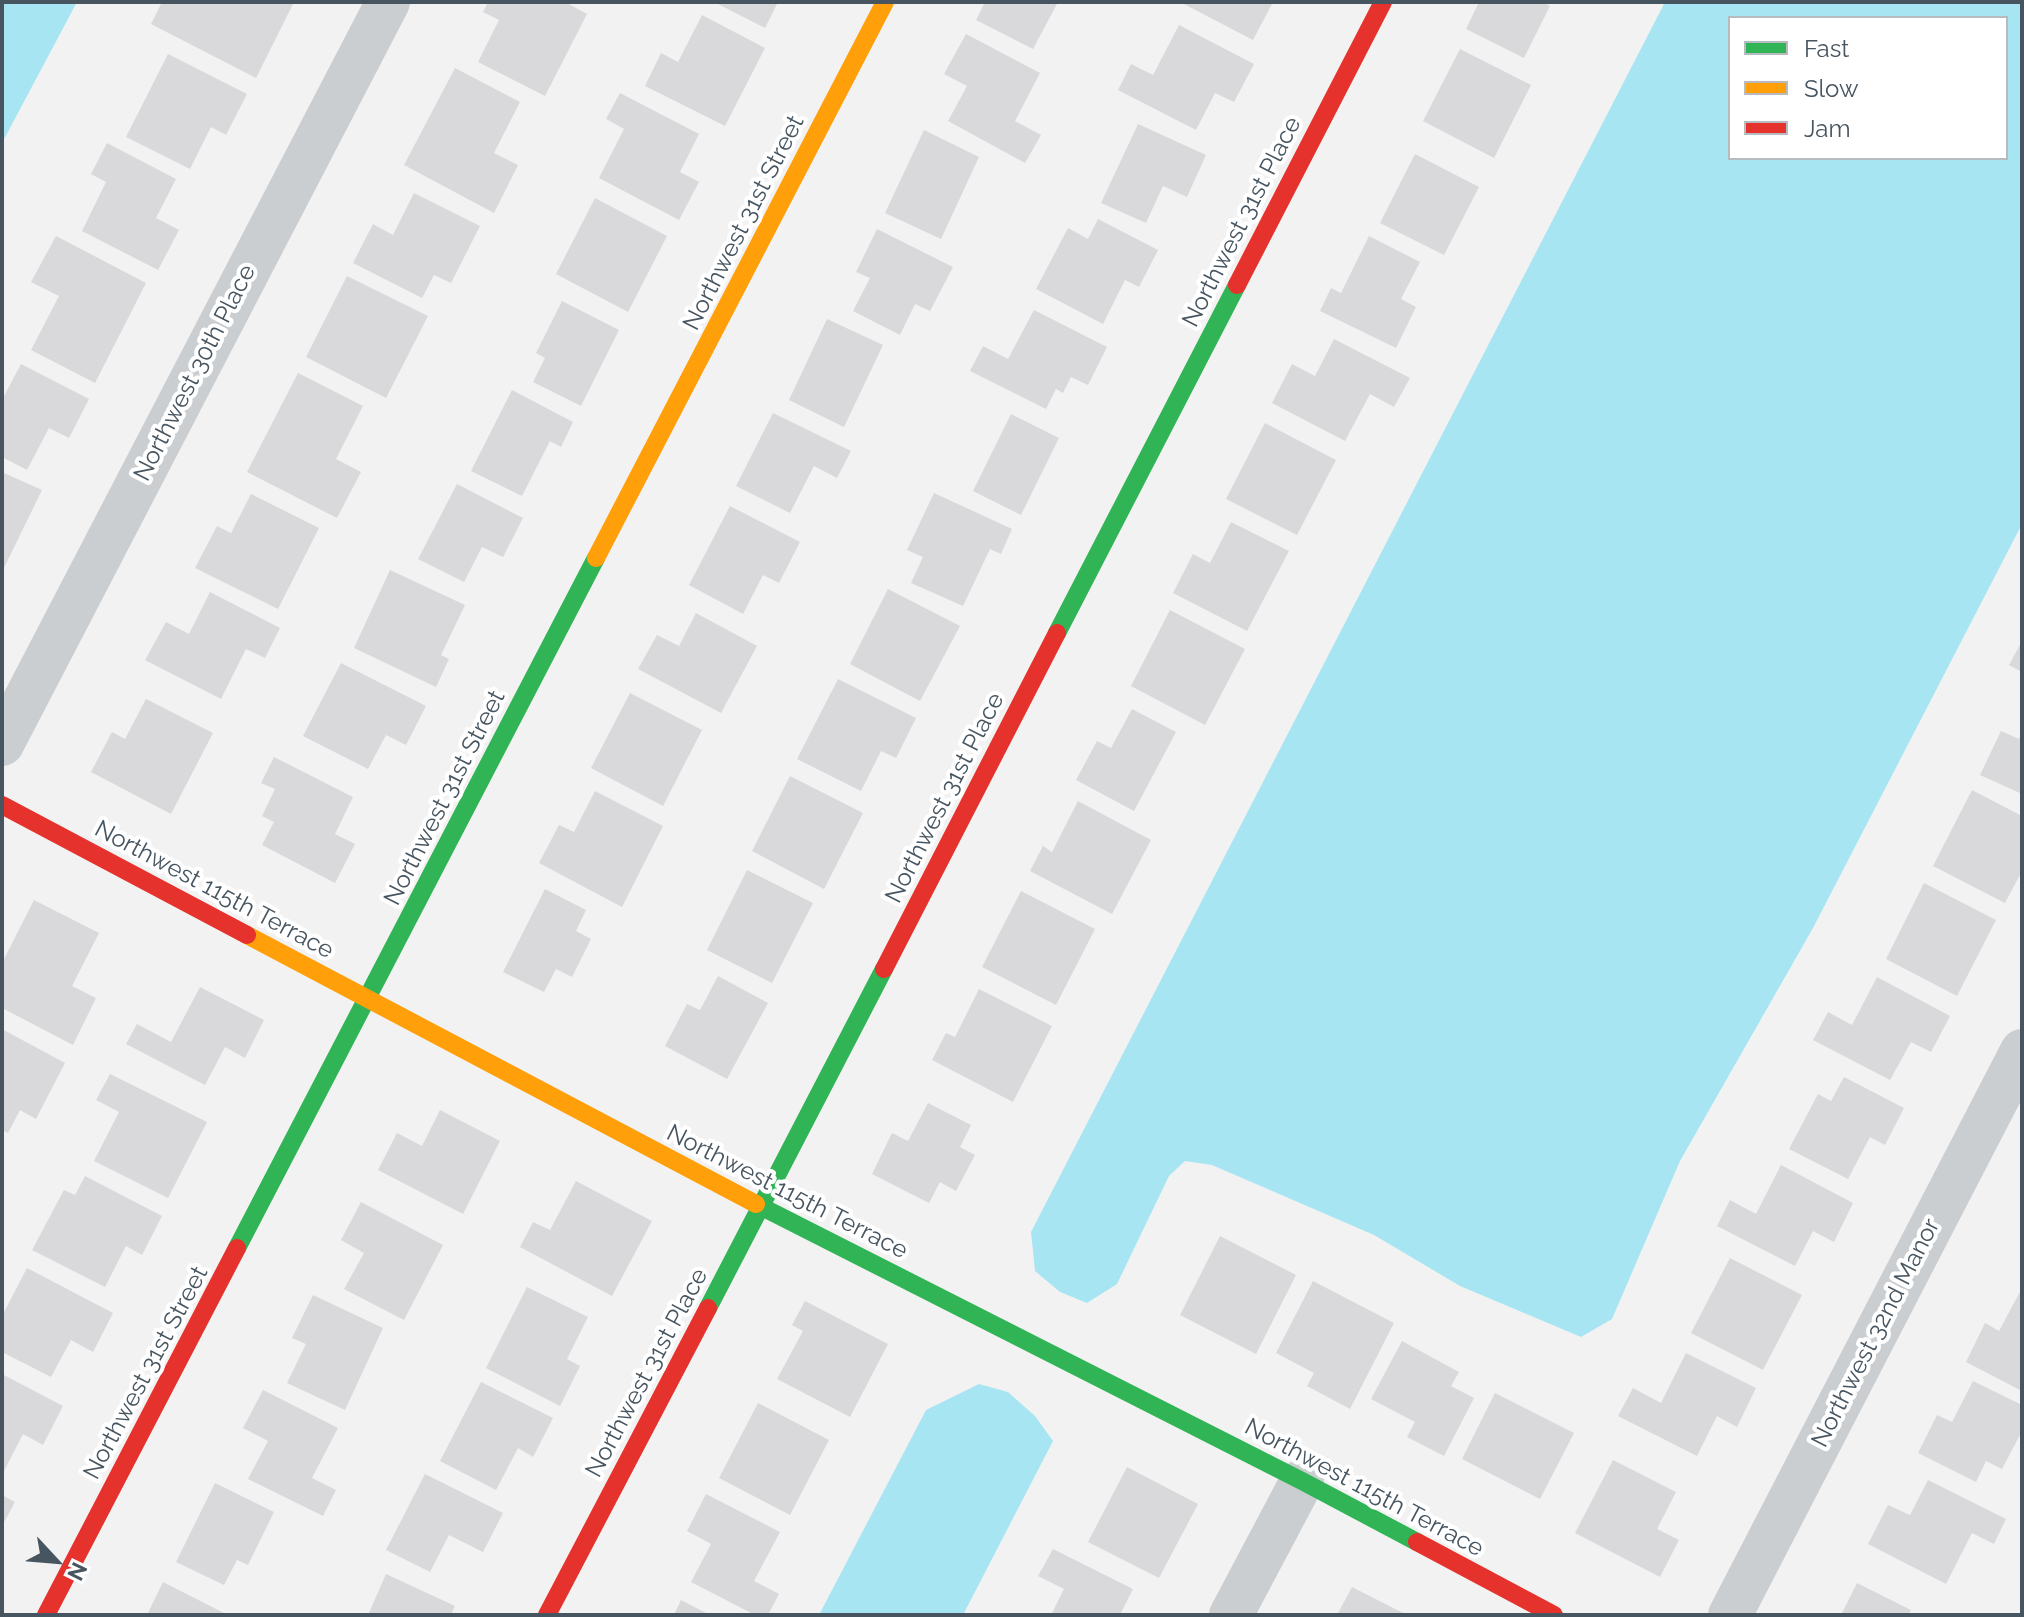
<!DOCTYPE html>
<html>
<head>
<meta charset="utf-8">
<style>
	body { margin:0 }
	#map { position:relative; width:2024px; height:1617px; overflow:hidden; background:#f3f2f2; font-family:Raleway,sans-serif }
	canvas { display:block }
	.frame { position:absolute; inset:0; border:4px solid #475560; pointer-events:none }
	.legend { position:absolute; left:1728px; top:16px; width:280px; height:144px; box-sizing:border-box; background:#fff; border:2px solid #b5bbbf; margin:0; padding:10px 14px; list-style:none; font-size:24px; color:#475560 }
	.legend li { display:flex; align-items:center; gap:16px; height:40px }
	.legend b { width:40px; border:2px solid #b5bbbf }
	.north { position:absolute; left:16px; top:1521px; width:80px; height:80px; -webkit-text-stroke:6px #fff; paint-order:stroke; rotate:116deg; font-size:22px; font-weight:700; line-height:32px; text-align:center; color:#475560 }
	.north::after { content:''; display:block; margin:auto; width:28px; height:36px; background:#475560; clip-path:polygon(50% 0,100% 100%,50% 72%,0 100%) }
</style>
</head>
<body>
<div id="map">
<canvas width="2024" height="1617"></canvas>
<div class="frame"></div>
<ul class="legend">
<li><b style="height:10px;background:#30b455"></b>Fast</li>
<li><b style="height:10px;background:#ff9f0a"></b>Slow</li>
<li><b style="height:10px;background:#e5322d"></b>Jam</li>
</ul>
<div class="north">N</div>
</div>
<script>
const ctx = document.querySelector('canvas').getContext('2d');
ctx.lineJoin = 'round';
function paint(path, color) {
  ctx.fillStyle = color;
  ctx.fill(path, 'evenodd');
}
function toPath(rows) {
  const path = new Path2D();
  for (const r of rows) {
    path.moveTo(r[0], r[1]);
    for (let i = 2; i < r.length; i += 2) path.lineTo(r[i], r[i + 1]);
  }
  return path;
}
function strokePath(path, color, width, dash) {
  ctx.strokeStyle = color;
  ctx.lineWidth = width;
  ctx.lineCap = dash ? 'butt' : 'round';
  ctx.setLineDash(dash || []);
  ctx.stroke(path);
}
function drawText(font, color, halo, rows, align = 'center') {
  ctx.font = font + ' Raleway,sans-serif';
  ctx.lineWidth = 8;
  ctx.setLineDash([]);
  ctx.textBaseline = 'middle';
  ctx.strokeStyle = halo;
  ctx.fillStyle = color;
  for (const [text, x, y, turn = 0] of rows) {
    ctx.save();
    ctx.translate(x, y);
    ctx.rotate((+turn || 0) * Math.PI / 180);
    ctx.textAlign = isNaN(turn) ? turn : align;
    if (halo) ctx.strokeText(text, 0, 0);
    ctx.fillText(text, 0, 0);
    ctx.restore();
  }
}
paint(toPath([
	[2,2,77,2,2,143],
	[1665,2,2022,2,2022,524,1813,928,1680,1161,1612,1319,1581,1337,1460,1286,1374,1235,1212,1165,1185,1161,1169,1176,1117,1284,1087,1303,1060,1292,1035,1271,1031,1232],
	[1730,18,2006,18,2006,158,1730,158],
	[979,1384,1008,1392,1035,1416,1053,1441,963,1615,819,1615,926,1410]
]), '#a8e5f3');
paint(toPath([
	[162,2,294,2,256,78,151,24],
	[488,2,565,2,587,14,545,96,478,62,499,20,483,12],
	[714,2,778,2,765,28],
	[985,2,1058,2,1033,49,976,20],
	[1180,2,1273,2,1253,40],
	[1479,2,1542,2,1550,6,1524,58,1466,29],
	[702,15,765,48,725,126,645,86,661,53,678,62],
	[1179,25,1254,64,1234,102,1215,93,1196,130,1118,90,1131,64,1153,75],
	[966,34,1040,73,1015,121,1041,135,1025,163,948,121,967,86,944,74],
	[1460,49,1531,85,1494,158,1423,121],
	[168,54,247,94,226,135,211,127,190,169,126,137],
	[455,68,520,102,494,153,518,165,494,213,404,165],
	[620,93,699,134,680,172,699,182,679,220,599,178,624,129,606,119],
	[1138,124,1206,155,1187,197,1163,186,1146,223,1101,203],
	[924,130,979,157,941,239,885,213],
	[107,143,176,179,156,218,179,230,158,270,82,231,106,182,91,174],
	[1415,154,1479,187,1444,255,1380,223],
	[414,193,480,226,451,283,434,275,422,298,353,263,373,224,393,235],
	[595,198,667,236,628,312,556,274],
	[1098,219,1158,250,1139,287,1125,280,1103,324,1036,289,1068,228,1088,239],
	[877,229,953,267,930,311,915,304,900,335,853,311,870,278,856,272],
	[56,236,146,283,95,383,31,350,59,296,31,282],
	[1369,236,1420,262,1401,299,1416,307,1396,348,1320,311,1331,288,1341,293],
	[347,276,428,316,386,398,306,357],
	[562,301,619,330,581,406,533,382,545,358,536,353],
	[1034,310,1107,347,1088,385,1071,377,1063,393,1056,389,1046,409,970,371,983,346,1008,359],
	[827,319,883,345,844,427,789,400],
	[1334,339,1410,378,1394,407,1370,394,1345,441,1272,403,1292,364,1315,376],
	[21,364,89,399,69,438,49,428,27,470,2,457,2,400],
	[298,373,363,406,336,459,361,472,337,518,247,472],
	[512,390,573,422,561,447,550,441,522,496,471,471],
	[773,413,851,451,837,478,814,466,790,513,736,486],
	[1011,414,1059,438,1021,515,973,491],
	[1265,423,1336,460,1297,535,1226,499],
	[2,472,42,490,2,572],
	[457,484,523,518,503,557,482,547,464,582,418,559],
	[934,493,1012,529,1001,554,990,549,963,606,911,583,923,557,907,550],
	[251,494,319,528,278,609,195,568,217,526,231,533],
	[730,506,800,542,779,583,763,575,743,614,689,585],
	[1231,522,1289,551,1247,631,1173,593,1193,554,1210,563],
	[390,570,465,605,441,655,449,659,436,687,354,648],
	[888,589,960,626,920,701,850,664],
	[210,592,280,628,265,658,246,649,221,699,145,660,166,622,189,634],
	[1170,610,1245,649,1205,725,1131,686],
	[696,613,757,646,721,713,638,669,657,635,679,646],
	[2022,641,2022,672,2009,665],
	[341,663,426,706,406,745,386,735,368,769,303,736],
	[838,679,916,718,896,758,881,751,861,791,797,759],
	[630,693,702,730,663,806,591,768],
	[146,699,213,733,171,814,91,772,112,732,125,739],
	[1132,709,1176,732,1134,811,1076,780,1097,741,1111,748],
	[2001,731,2019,739,2022,731,2022,794,1980,775],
	[274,757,353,797,335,834,355,844,335,883,262,845,274,822,262,816,275,789,261,783],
	[790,776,863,813,824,889,752,851],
	[1972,790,2022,816,2022,871,2005,903,1933,866],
	[595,791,663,826,622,907,539,863,559,825,574,832],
	[1078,801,1151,840,1112,914,1030,871,1043,846,1052,852],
	[747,870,813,903,772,983,707,950],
	[1924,883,1996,920,1957,996,1886,959],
	[545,889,586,910,576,931,591,939,572,977,556,969,544,992,503,972],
	[1021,891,1095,929,1056,1005,982,967],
	[34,900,99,933,72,986,96,998,73,1045,2,1008,2,963],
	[718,976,768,1003,727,1079,665,1046,687,1004,700,1010],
	[1877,977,1950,1016,1931,1052,1911,1042,1890,1080,1813,1040,1828,1012,1852,1025],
	[200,987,264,1020,245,1058,225,1047,205,1085,126,1044,137,1024,171,1042],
	[979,989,1052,1026,1013,1102,932,1060,946,1033,955,1037],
	[2,1029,65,1063,36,1119,20,1110,8,1133,2,1130],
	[110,1074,207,1122,168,1198,94,1161,119,1112,96,1100],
	[1844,1077,1904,1108,1885,1145,1870,1137,1848,1179,1789,1149,1818,1094,1831,1101],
	[928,1103,971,1125,960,1147,975,1155,956,1191,940,1182,929,1203,872,1174,892,1133,908,1141],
	[440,1110,500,1141,463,1214,378,1170,397,1133,422,1146],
	[1781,1165,1853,1203,1834,1242,1813,1231,1795,1266,1717,1226,1730,1200,1756,1214],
	[85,1176,162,1216,142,1255,126,1246,105,1287,32,1250,64,1190,75,1195],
	[576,1181,652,1221,612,1296,520,1247,533,1222,550,1230],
	[361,1202,443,1245,404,1320,344,1289,364,1253,341,1240],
	[1220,1236,1296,1275,1256,1354,1180,1315],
	[1730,1258,1802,1295,1763,1370,1691,1333],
	[27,1268,113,1313,93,1352,71,1340,51,1377,2,1352,2,1316],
	[1313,1281,1394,1323,1350,1409,1307,1386,1314,1373,1276,1353],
	[527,1287,588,1317,567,1359,580,1366,560,1406,486,1368],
	[2022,1288,2022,1391,1966,1362,1985,1323,1999,1331],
	[313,1295,383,1328,345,1410,287,1383,306,1344,292,1338],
	[805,1301,888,1344,850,1417,777,1379,803,1331,792,1325],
	[1402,1341,1459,1372,1451,1386,1474,1398,1444,1456,1407,1437,1415,1422,1371,1399],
	[1686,1353,1756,1388,1737,1427,1717,1416,1697,1456,1618,1416,1633,1388,1661,1403],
	[2,1374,63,1406,43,1445,23,1434,4,1471,2,1470],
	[1973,1381,2022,1405,2022,1431,2002,1469,1986,1461,1976,1482,1918,1453,1937,1415,1952,1422],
	[481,1382,553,1418,533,1457,518,1448,496,1490,440,1461],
	[263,1390,338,1428,312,1478,336,1490,323,1516,248,1479,268,1441,243,1428],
	[1495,1393,1574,1433,1540,1499,1462,1459],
	[758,1403,829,1440,790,1515,719,1478],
	[1613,1460,1676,1492,1657,1529,1679,1540,1660,1577,1575,1533],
	[1127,1467,1198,1504,1159,1578,1088,1542],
	[425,1474,503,1513,483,1552,449,1535,430,1572,386,1550],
	[1928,1480,2006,1519,1994,1544,1972,1533,1946,1584,1868,1544,1888,1505,1910,1515],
	[215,1483,274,1512,248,1565,237,1560,224,1585,176,1562],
	[706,1494,780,1532,754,1581,779,1594,768,1615,755,1615,691,1582,711,1544,687,1531],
	[2,1495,15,1502,2,1526],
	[1053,1549,1133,1589,1120,1615,1051,1615,1064,1589,1038,1576],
	[386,1574,455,1606,451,1615,368,1615],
	[163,1582,228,1615,147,1615],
	[1857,1583,1911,1610,1908,1615,1841,1615],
	[1352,1587,1407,1615,1337,1615],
	[681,1600,710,1615,674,1615]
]), '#d9d9db');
strokePath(toPath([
	[2,744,388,2],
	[1231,1615,1302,1481],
	[1730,1615,2022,1051]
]), '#cbced1', 44);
strokePath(toPath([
	[1057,633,1237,285],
	[756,1204,1302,1481,1417,1542],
	[237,1248,596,558],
	[708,1308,884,969]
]), '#30b455', 18);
strokePath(toPath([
	[596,558,885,2],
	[247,935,756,1204]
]), '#ff9f0a', 18);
strokePath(toPath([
	[1237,285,1383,2],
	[2,805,247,935],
	[884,969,1057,633],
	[1417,1542,1554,1615],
	[46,1615,237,1248],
	[547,1615,708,1308]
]), '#e5322d', 18);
drawText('24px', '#475560', '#fff', [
	["Northwest 31st Place",1242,222,-63],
	["Northwest 31st Street",744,223,-63],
	["Northwest 30th Place",195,373,-63],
	["Northwest 31st Street",445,798,-63],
	["Northwest 31st Place",945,798,-63],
	["Northwest 115th Terrace",214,890,28],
	["Northwest 115th Terrace",787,1192,27],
	["Northwest 32nd Manor",1876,1333,-63],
	["Northwest 31st Street",146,1373,-62],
	["Northwest 31st Place",647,1373,-62],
	["Northwest 115th Terrace",1364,1488,28]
]);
</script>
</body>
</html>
